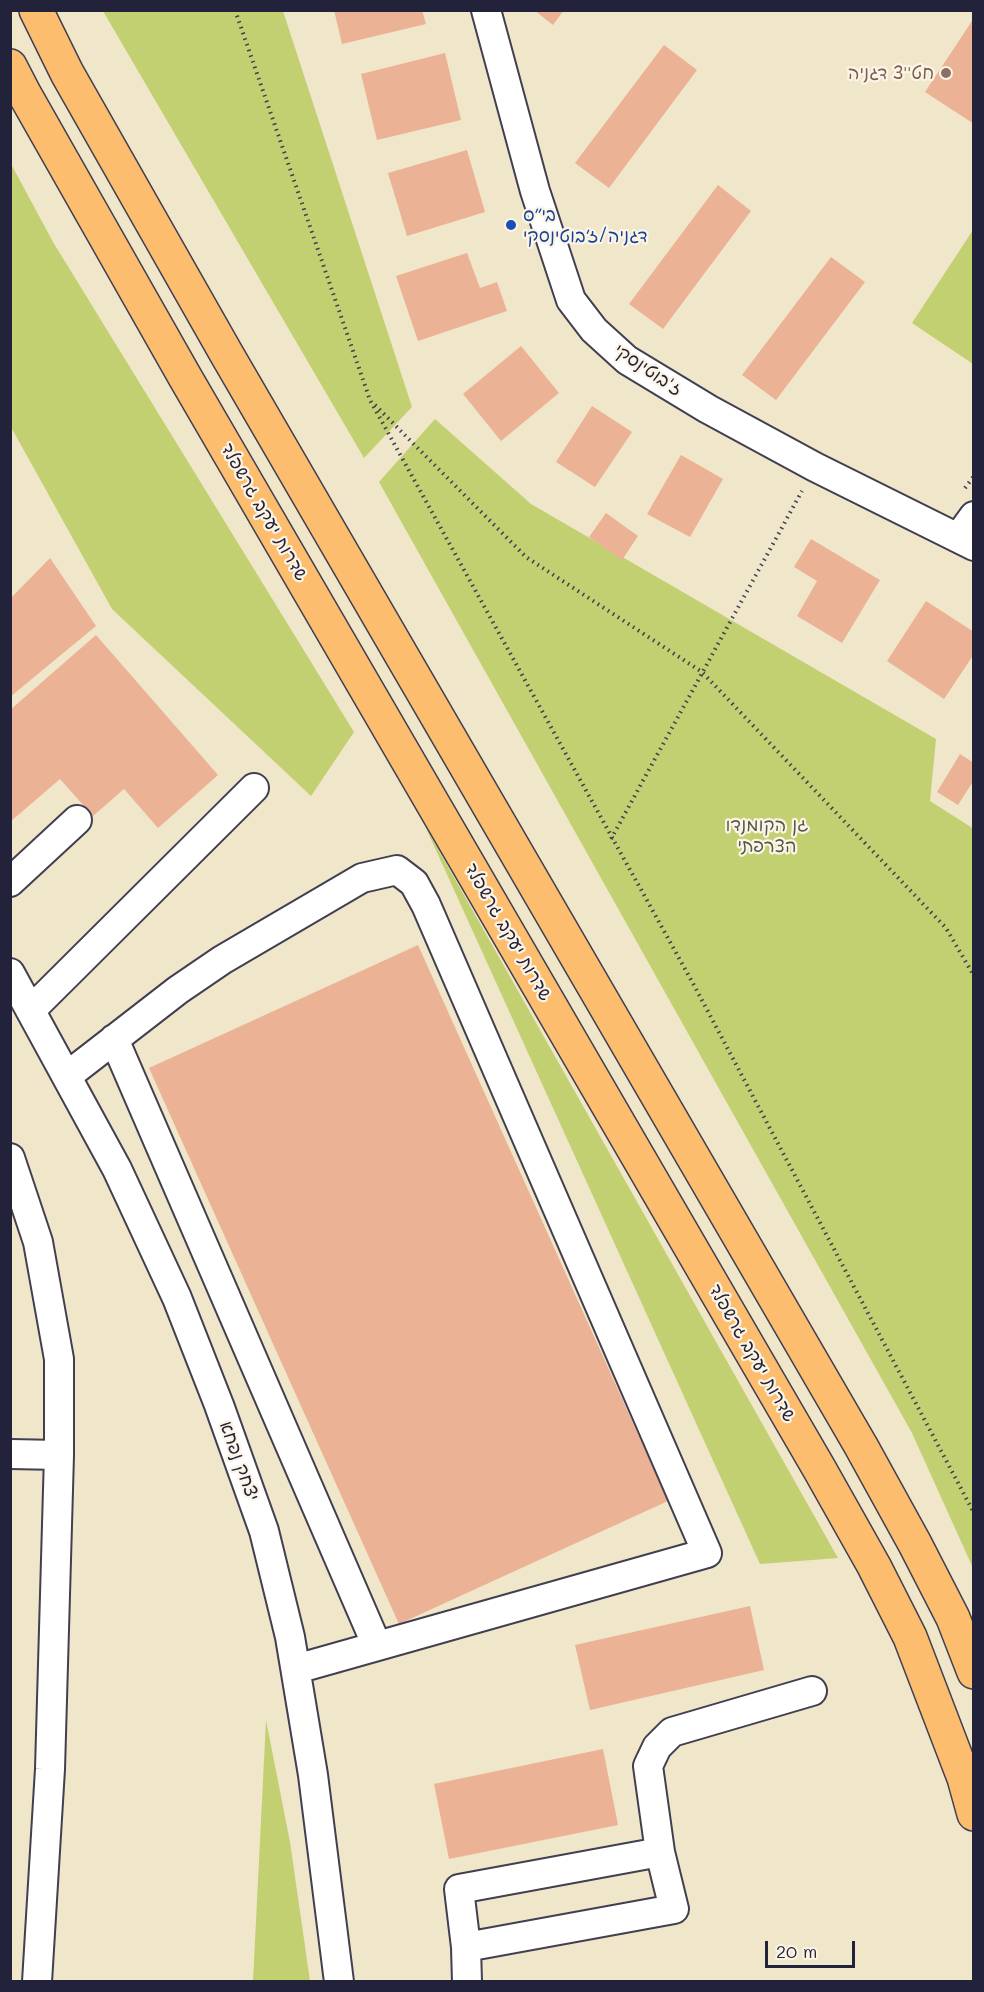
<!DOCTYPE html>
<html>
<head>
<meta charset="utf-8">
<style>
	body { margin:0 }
	#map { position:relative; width:984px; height:1992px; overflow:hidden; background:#f0e6c9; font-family:Mali,sans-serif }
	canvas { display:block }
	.frame { position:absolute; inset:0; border:12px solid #22223b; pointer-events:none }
	.scale { position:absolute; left:765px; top:1941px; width:90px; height:27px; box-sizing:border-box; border:3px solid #22223b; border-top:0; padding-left:8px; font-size:18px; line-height:21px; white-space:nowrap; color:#22223b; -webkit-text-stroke:4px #fcf5e5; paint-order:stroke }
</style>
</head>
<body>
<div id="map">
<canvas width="984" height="1992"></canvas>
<div class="frame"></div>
<div class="scale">20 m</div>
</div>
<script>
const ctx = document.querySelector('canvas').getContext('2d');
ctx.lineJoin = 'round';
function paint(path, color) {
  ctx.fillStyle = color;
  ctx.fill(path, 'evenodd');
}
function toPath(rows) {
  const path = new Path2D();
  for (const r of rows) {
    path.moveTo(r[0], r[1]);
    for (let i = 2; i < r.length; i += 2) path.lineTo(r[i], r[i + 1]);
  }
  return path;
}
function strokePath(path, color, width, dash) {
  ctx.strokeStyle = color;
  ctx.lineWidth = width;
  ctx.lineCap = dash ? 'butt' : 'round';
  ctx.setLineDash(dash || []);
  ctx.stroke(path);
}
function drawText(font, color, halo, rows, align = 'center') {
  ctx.font = font + ' Mali,"Playpen Sans Hebrew",sans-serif';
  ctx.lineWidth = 4.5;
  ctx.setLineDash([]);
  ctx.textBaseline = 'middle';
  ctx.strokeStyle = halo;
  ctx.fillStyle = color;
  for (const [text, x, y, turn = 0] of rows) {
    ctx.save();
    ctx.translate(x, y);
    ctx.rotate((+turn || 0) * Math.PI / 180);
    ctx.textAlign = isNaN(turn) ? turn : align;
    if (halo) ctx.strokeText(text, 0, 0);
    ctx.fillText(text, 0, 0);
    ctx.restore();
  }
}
paint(toPath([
	[103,11,283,11,412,407,364,458],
	[10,162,53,242,354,732,311,796,112,609,11,427],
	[973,230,973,364,912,323],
	[435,419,531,504,936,739,930,801,974,829,973,1568,912,1433,379,482],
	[425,826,838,1558,760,1564],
	[266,1720,290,1842,310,1981,253,1981]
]), '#c2d072');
paint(toPath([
	[334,10,422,10,426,24,342,44],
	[534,10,564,10,553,25],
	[974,18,974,124,925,92],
	[664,45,697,70,609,188,575,163],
	[445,53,461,120,377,140,361,74],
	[467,150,485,212,407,236,388,173],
	[718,185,751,211,663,329,629,304],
	[467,253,480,288,497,282,507,311,418,341,396,276],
	[831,257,865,282,776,400,742,375],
	[521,346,559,393,501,441,463,394],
	[592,406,632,432,595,487,556,462],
	[681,455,723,479,690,537,647,514],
	[606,513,638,536,622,560,589,537],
	[811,539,880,580,842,643,797,616,817,581,794,567],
	[50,558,96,626,10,697,10,599],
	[926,601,974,632,974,654,944,699,887,661],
	[96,635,218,775,158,828,124,789,93,816,60,779,10,822,10,710],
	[960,754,974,763,974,780,958,805,937,792],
	[418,945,668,1501,399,1624,149,1068],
	[750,1606,764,1670,590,1710,575,1645],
	[603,1749,618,1825,449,1859,434,1784]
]), '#ebb295');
const minor = toPath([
	[486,10,535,191,571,300,594,330,627,360,708,409,815,467,974,546],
	[958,538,974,516],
	[10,882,77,820],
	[10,973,117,1169,177,1298,219,1405,264,1531,290,1637,313,1775,339,1982],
	[31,1010,254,788],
	[114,1039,377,1646],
	[67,1076,178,990,222,960,362,878,397,870,414,883,426,905,707,1553,296,1669],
	[10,1158,38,1242,59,1359,59,1455,50,1769,37,1982],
	[10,1454,59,1455],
	[466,1947,459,1889,660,1852],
	[467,1982,466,1947,674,1909,660,1852,648,1766,657,1747,672,1732,812,1691]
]);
const major = toPath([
	[36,10,67,73,226,353,861,1446,915,1544,953,1618,974,1672],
	[10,66,25,95,185,377,820,1470,874,1566,910,1637,964,1778,974,1814]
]);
strokePath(minor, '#413f50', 32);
strokePath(major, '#413f50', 36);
strokePath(toPath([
	[235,10,370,400,696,989,974,1513],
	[375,405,526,557,702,672,946,928,974,976],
	[965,488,974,476],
	[611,839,802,491]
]), '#413f50', 4, [1.5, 4.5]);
strokePath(minor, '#fff', 28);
strokePath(major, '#fcbd6f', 33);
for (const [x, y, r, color] of [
	[946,73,6,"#8d6e63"],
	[511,225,6,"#1a4fb4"]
]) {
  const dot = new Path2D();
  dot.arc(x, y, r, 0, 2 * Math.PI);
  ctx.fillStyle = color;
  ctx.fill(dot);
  strokePath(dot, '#fcf5e5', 2);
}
drawText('18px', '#785e54', '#fcf5e5', [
	["חט''צ דגניה",934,73]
], 'right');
drawText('18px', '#164399', '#fcf5e5', [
	["בי״ס",523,215],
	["דגניה/ז׳בוטינסקי",523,236]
], 'left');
drawText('18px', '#22223b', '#fcf5e5', [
	["ז'בוטינסקי",648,370,34],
	["שדרות יעקב גרשפלד",264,512,60],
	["שדרות יעקב גרשפלד",508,932,60],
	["שדרות יעקב גרשפלד",752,1353,60],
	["יצחק נפחא",239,1461,70]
]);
drawText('18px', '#52564c', '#fcf5e5', [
	["גן הקומנדו",767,825],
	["הצרפתי",767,846]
]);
</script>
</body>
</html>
